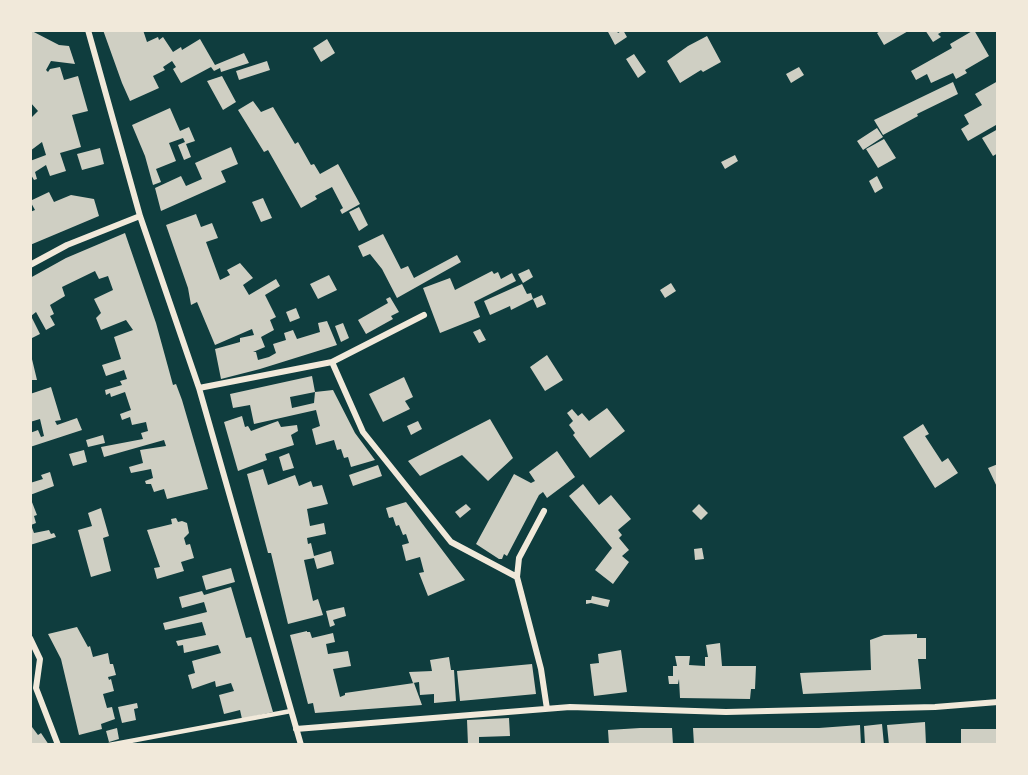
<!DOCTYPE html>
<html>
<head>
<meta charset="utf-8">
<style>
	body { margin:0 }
	#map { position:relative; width:1028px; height:775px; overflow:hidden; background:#0f3d3e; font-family:Rubik,sans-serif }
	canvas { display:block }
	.frame { position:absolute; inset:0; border:32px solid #f1e9da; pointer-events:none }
</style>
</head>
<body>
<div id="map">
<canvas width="1028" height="775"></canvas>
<div class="frame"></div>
</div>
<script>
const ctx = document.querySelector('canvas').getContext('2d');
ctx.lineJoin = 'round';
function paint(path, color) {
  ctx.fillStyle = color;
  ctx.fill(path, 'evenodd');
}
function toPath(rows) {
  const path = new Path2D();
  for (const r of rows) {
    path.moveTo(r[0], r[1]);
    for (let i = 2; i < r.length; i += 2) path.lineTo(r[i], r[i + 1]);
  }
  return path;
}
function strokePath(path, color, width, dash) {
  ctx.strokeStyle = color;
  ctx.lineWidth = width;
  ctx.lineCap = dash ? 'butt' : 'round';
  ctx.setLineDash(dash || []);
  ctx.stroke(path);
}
paint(toPath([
	[30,30,59,45,69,46,75,64,51,61,46,70,48,72,50,69,60,67,64,80,78,76,88,111,72,115,81,147,60,153,66,171,50,176,46,165,35,172,37,179,34,180,30,173,32,168,30,161,46,155,42,142,30,151,30,119,38,111,30,102],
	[103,30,143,30,147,42,158,37,159,40,163,37,173,52,181,47,182,50,200,39,215,65,244,53,249,63,221,72,220,68,214,71,211,67,181,83,173,69,176,67,172,61,163,67,165,70,153,76,159,88,130,101,122,83],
	[607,30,616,30,618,33,623,30,627,37,615,45],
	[882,30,910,30,884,45,877,33],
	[925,30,945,30,938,34,941,37,933,42],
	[974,30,989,56,965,70,967,73,956,79,953,73,931,83,927,74,916,80,911,71,952,48,950,44],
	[707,36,721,62,703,72,701,70,680,83,667,61,688,46],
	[327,39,335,53,321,62,313,48],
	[634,54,646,72,638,78,626,59],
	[267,61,270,70,239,80,236,71],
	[799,67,804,75,791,83,786,74],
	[222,76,236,102,223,110,207,81],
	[998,81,998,129,996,125,968,141,961,129,969,124,964,115,982,105,975,94],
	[953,82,958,94,917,114,918,116,883,135,874,120],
	[253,101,261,112,273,107,295,144,298,142,311,165,314,164,320,174,338,164,360,204,342,214,340,210,343,208,332,187,315,196,317,199,301,208,268,150,264,152,238,110],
	[170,108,180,131,189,127,195,141,186,144,191,157,184,160,178,145,185,142,183,138,169,143,176,161,156,169,161,182,153,185,145,156,132,125],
	[877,128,883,137,863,150,857,141],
	[998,129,998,153,993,156,982,138],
	[884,139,896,158,878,168,866,149],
	[231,147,238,164,221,171,226,182,161,211,155,188,181,176,186,186,202,179,195,163],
	[100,148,104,164,82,170,77,154],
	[735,155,738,161,725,169,721,162],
	[877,176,883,188,875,193,869,181],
	[49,192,54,202,71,195,94,199,99,216,30,245,30,212,35,210,30,201],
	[263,198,272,218,261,222,252,202],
	[359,207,368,225,359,231,349,212],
	[196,214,201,227,212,223,218,238,206,242,220,280,230,275,227,270,240,263,253,278,243,285,249,295,276,279,280,286,265,295,276,317,270,320,274,330,261,337,265,347,253,352,256,352,258,360,269,357,276,353,273,344,286,340,284,333,293,330,297,339,320,332,318,323,327,321,337,345,260,369,221,379,215,349,240,342,240,338,254,335,252,329,215,345,197,302,191,305,188,288,166,225],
	[125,233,156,323,173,385,176,384,182,400,208,489,167,499,164,489,154,492,151,484,146,484,145,481,153,478,151,469,131,473,129,467,143,463,140,450,166,446,164,440,104,457,101,447,143,439,141,433,148,431,146,422,132,425,130,417,122,420,120,414,131,410,125,392,111,397,110,393,106,395,105,390,122,385,120,381,127,379,124,370,106,376,102,365,121,359,114,337,133,330,126,320,101,330,96,318,101,313,94,299,113,290,108,276,99,279,95,271,62,287,65,296,50,305,54,314,50,316,55,325,46,330,36,312,31,316,40,334,30,339,30,278,66,258],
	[383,234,401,269,408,266,414,278,457,255,461,262,397,298,382,269,370,254,363,257,358,246],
	[529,269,533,277,523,283,518,274],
	[492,271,494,274,498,272,501,279,512,273,516,281,474,302,480,317,440,333,423,288,450,278,455,290],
	[329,275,337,290,318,299,310,284],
	[671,283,676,291,665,298,660,290],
	[522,284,527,294,531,293,533,299,511,310,510,306,490,315,484,301],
	[542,295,546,304,537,308,533,299],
	[390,297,399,312,391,316,393,319,366,334,358,320,388,303,386,299],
	[296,308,300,318,290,322,286,312],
	[343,323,349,338,341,342,335,326],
	[480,329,486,340,479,343,473,332],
	[30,355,31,355,37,380,30,380],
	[547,355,563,380,545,391,530,367],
	[312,376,315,392,290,397,292,408,314,403,315,392,333,390,355,433,375,460,351,467,348,457,344,458,341,449,337,450,334,440,316,445,312,429,320,426,316,410,254,424,250,405,233,408,230,394],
	[404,377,413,397,405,401,410,409,383,422,369,394],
	[51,387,61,420,55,421,57,425,77,418,82,430,30,447,30,433,38,430,41,437,44,436,40,419,30,422,30,394],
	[607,408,625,431,590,458,573,435,575,433,569,425,573,421,567,413,572,409,578,416,582,413,589,421],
	[242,416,245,427,248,426,251,431,278,421,281,427,297,425,298,431,291,435,294,445,265,454,267,460,238,471,224,422],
	[490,419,513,458,488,481,462,455,420,476,408,461],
	[418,421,422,429,411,435,407,426],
	[923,424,929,434,925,436,942,462,948,458,958,473,935,488,903,437],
	[103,435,105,443,88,447,86,440],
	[84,450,87,462,73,466,69,454],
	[557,451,575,477,547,498,543,492,539,495,507,556,504,554,502,559,499,559,476,544,514,474,531,483,535,481,529,472],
	[289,453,294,468,283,471,279,457],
	[998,464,998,489,988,468],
	[378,465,382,476,353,486,349,475],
	[263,469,268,485,295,475,299,486,311,481,313,487,322,485,328,504,307,509,310,526,324,523,326,534,307,538,308,544,311,543,314,556,331,551,334,564,317,569,314,558,304,560,313,601,318,599,323,615,288,624,271,553,268,553,247,474],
	[50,472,54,486,30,495,30,483,43,479,41,475],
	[583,484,599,505,611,495,631,519,618,530,622,535,619,538,629,550,622,556,629,562,613,584,595,570,612,548,569,496],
	[30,497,37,515,34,516,36,523,31,525,34,533,49,530,51,534,54,533,56,537,30,545],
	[406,502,452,563,465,580,428,596,419,573,424,572,420,557,406,561,402,545,409,543,406,534,403,535,399,525,396,526,393,517,389,518,386,508],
	[466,504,471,509,460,518,455,512],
	[699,504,708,513,701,520,692,511],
	[101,508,109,536,103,538,111,571,91,577,78,530,92,526,88,513],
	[176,518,178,522,182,521,187,523,189,533,184,538,186,545,190,544,194,558,181,562,184,571,157,579,154,568,160,567,147,530,172,524,171,519],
	[702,548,704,559,695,560,694,549],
	[231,568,235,582,206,590,202,576],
	[231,587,246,638,251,637,273,712,242,719,240,710,224,714,219,695,234,691,231,683,216,687,215,681,192,689,188,675,195,673,192,661,221,653,218,645,184,653,183,645,178,646,176,641,206,635,202,622,165,630,163,623,207,612,204,602,182,608,179,597,202,591,204,595],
	[592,596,610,600,608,607,591,603,586,604,586,600,591,600],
	[344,607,346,616,333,620,335,625,330,627,326,611],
	[77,627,88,647,90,646,93,657,108,653,110,664,113,664,116,675,108,677,109,680,111,679,114,691,103,694,107,708,112,707,115,719,101,724,102,729,79,735,61,659,48,634],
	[307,631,307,632,310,632,312,638,333,633,335,642,326,644,328,654,348,651,351,666,333,669,340,697,345,695,345,693,414,683,422,705,315,713,313,703,308,704,290,635],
	[917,634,917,638,926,638,926,659,918,659,921,689,803,694,800,673,871,670,870,640,884,635],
	[720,643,722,666,756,666,755,689,751,689,750,699,680,698,679,679,678,684,669,684,668,676,673,676,673,666,677,666,675,656,690,656,689,665,705,666,705,657,708,657,706,645],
	[621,650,627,692,594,696,590,664,599,663,598,654],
	[449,657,451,670,454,670,456,701,434,703,434,694,420,695,419,682,413,683,409,672,432,671,430,660],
	[532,664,536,694,460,701,457,671],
	[137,703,138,708,134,709,136,720,122,723,118,707],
	[509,718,510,736,479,737,479,745,468,745,467,720],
	[925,722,926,745,889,745,887,725],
	[882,724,884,745,865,745,864,726],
	[860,725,861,745,694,745,693,728,819,728],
	[32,727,38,735,41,733,49,745,30,745,30,728],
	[117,728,119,739,109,742,106,731],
	[640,728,672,728,673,745,609,745,608,730],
	[961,729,998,729,998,745,961,745]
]), '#cfcfc3');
strokePath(toPath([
	[109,745,291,711]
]), '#f1e9da', 4.5);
strokePath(toPath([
	[88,30,140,216,199,388,301,745],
	[30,265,67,245,140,216],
	[332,362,363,432,451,542,517,577],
	[199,388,332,362,424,315],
	[544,511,519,558,517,577,541,669,547,709],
	[30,638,40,659,36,688,58,745],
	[296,729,570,707,726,712,935,707,998,702]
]), '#f1e9da', 6);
</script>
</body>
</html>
